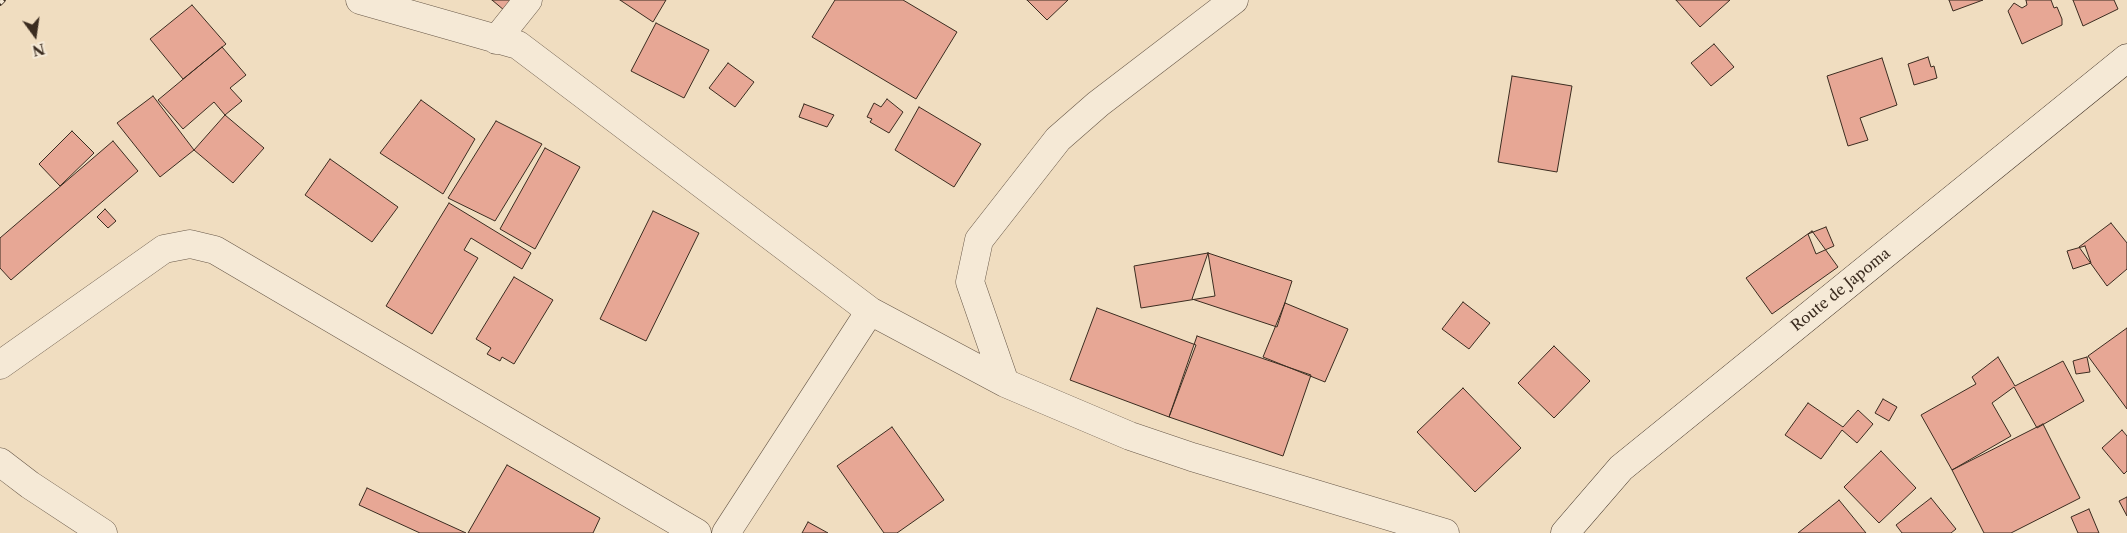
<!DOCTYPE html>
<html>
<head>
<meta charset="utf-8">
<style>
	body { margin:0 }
	#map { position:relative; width:2127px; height:533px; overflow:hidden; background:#f0ddc0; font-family:"Libre Caslon Text",serif }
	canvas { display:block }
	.north { position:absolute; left:10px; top:10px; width:50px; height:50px; -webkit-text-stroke:4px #f5e9d6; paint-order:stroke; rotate:166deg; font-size:14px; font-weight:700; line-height:20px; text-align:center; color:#3b2c20 }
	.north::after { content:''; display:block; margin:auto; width:18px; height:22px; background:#3b2c20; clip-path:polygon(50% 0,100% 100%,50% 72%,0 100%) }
</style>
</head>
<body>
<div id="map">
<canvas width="2127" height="533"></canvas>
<div class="north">N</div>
</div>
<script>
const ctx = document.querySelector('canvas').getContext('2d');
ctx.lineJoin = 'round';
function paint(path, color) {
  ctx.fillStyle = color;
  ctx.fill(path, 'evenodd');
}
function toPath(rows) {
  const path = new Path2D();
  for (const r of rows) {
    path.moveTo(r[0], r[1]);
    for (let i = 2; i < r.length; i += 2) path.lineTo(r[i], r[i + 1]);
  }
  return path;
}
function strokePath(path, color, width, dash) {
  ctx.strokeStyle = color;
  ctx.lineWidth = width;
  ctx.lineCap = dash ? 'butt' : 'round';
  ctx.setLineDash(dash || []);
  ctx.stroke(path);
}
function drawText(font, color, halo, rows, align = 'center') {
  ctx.font = font + ' "Libre Caslon Text",serif';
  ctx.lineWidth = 5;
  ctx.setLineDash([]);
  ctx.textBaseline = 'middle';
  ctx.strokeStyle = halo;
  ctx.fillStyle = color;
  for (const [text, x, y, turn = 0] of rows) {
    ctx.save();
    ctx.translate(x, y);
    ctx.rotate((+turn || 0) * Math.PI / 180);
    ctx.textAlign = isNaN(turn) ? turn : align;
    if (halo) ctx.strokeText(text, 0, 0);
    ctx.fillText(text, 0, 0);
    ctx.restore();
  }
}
const building = toPath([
	[492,0,534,0,517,21,492,0],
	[620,0,666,0,653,22,620,0],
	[835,0,903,0,957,32,916,99,812,37,835,0],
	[1027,0,1068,0,1047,20,1027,0],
	[1676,0,1730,0,1700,27,1676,0],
	[1949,0,1983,0,1953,11,1949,0],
	[2026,0,2051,0,2054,8,2057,7,2062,19,2062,25,2022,44,2008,11,2014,3,2022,8,2027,5,2026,0],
	[2073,0,2114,0,2118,9,2083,26,2073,0],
	[192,5,226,44,183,79,150,39,192,5],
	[656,23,709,50,684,98,631,71,656,23],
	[1714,44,1734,67,1711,86,1691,63,1714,44],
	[222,47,246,75,230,88,242,101,225,115,214,102,183,129,158,100,222,47],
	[1928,57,1931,67,1934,66,1937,78,1914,85,1908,64,1928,57],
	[1882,58,1897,105,1860,118,1868,140,1848,146,1827,76,1882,58],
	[728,63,754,82,735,107,709,88,728,63],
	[1512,76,1572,86,1557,172,1498,162,1512,76],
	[153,96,194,150,160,177,117,123,153,96],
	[887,99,903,112,889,133,870,122,872,119,867,117,874,103,881,107,887,99],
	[421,100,475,139,443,194,380,153,421,100],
	[804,104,834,115,827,127,799,117,804,104],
	[919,107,981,144,954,187,895,150,919,107],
	[225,115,264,148,233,183,194,150,225,115],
	[496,121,542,144,495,221,448,198,496,121],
	[72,131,94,153,60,186,39,164,72,131],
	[113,141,138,171,11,280,0,268,0,238,113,141],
	[545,148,580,167,535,249,500,229,545,148],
	[330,159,398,207,372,242,305,195,330,159],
	[449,203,531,253,522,269,471,238,464,250,478,258,432,334,386,306,449,203],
	[105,209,116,221,108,228,97,217,105,209],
	[653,211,699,233,646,341,600,319,653,211],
	[2111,223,2127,243,2127,269,2107,286,2079,247,2111,223],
	[1826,227,1834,246,1816,254,1808,234,1826,227],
	[1812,231,1838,267,1772,314,1746,278,1812,231],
	[2085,246,2091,263,2073,269,2067,251,2085,246],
	[1208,253,1215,296,1141,308,1134,266,1208,253],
	[1208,253,1292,281,1277,327,1192,299,1208,253],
	[514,277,553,300,514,364,502,357,500,361,487,354,491,348,476,339,514,277],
	[1463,302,1490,323,1469,349,1442,329,1463,302],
	[1285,303,1348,329,1325,382,1263,357,1285,303],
	[1097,308,1196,345,1169,417,1070,380,1097,308],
	[2127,328,2127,409,2088,356,2127,328],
	[1197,336,1311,375,1283,456,1169,417,1197,336],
	[1554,346,1590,381,1554,418,1518,383,1554,346],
	[1998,357,2015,386,2063,361,2084,401,2037,428,2014,387,1992,403,2011,436,1952,470,1921,415,1976,384,1972,377,1998,357],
	[2087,357,2090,372,2076,374,2073,361,2087,357],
	[1463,388,1521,448,1475,492,1417,432,1463,388],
	[1883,399,1897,407,1889,421,1875,413,1883,399],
	[1808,403,1843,427,1858,410,1873,424,1857,443,1842,430,1821,459,1785,435,1808,403],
	[2043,424,2080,498,2011,533,1984,533,1952,470,2043,424],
	[892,427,944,500,897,533,884,533,837,466,892,427],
	[2122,430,2127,436,2127,471,2124,474,2102,448,2122,430],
	[1881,451,1916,488,1879,523,1844,487,1881,451],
	[507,465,600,518,593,533,468,533,507,465],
	[367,488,466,533,420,533,359,505,367,488],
	[2127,497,2127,516,2119,501,2127,497],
	[1931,498,1956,529,1951,533,1902,533,1896,525,1931,498],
	[1839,500,1866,533,1798,533,1838,501,1839,500],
	[2089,509,2099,533,2078,533,2071,517,2089,509],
	[808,522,828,533,802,533,808,522]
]);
paint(building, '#e7a795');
strokePath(building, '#3b2c20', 1);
const street = toPath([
	[360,0,518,45,870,311,1005,383,1130,436,1192,457,1445,533],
	[496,40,528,0],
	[0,365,164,249,190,244,215,250,697,533],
	[1005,383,970,282,979,240,1058,139,1098,104,1234,0],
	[0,462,30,485,103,533],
	[726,533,870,311]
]);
const secondary = toPath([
	[1565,533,1621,468,2127,58]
]);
strokePath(street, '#685848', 29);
strokePath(secondary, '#3b2c20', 29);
strokePath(street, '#f5e9d6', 28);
strokePath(secondary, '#f5e9d6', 28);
const rail = toPath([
	[0,3,3,0]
]);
strokePath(rail, '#3b2c20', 5.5);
strokePath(rail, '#f5e9d6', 4, [11]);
drawText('15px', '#3b2c20', '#f5e9d6', [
	["Route de Japoma",1841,290,-39]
]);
</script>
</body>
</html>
